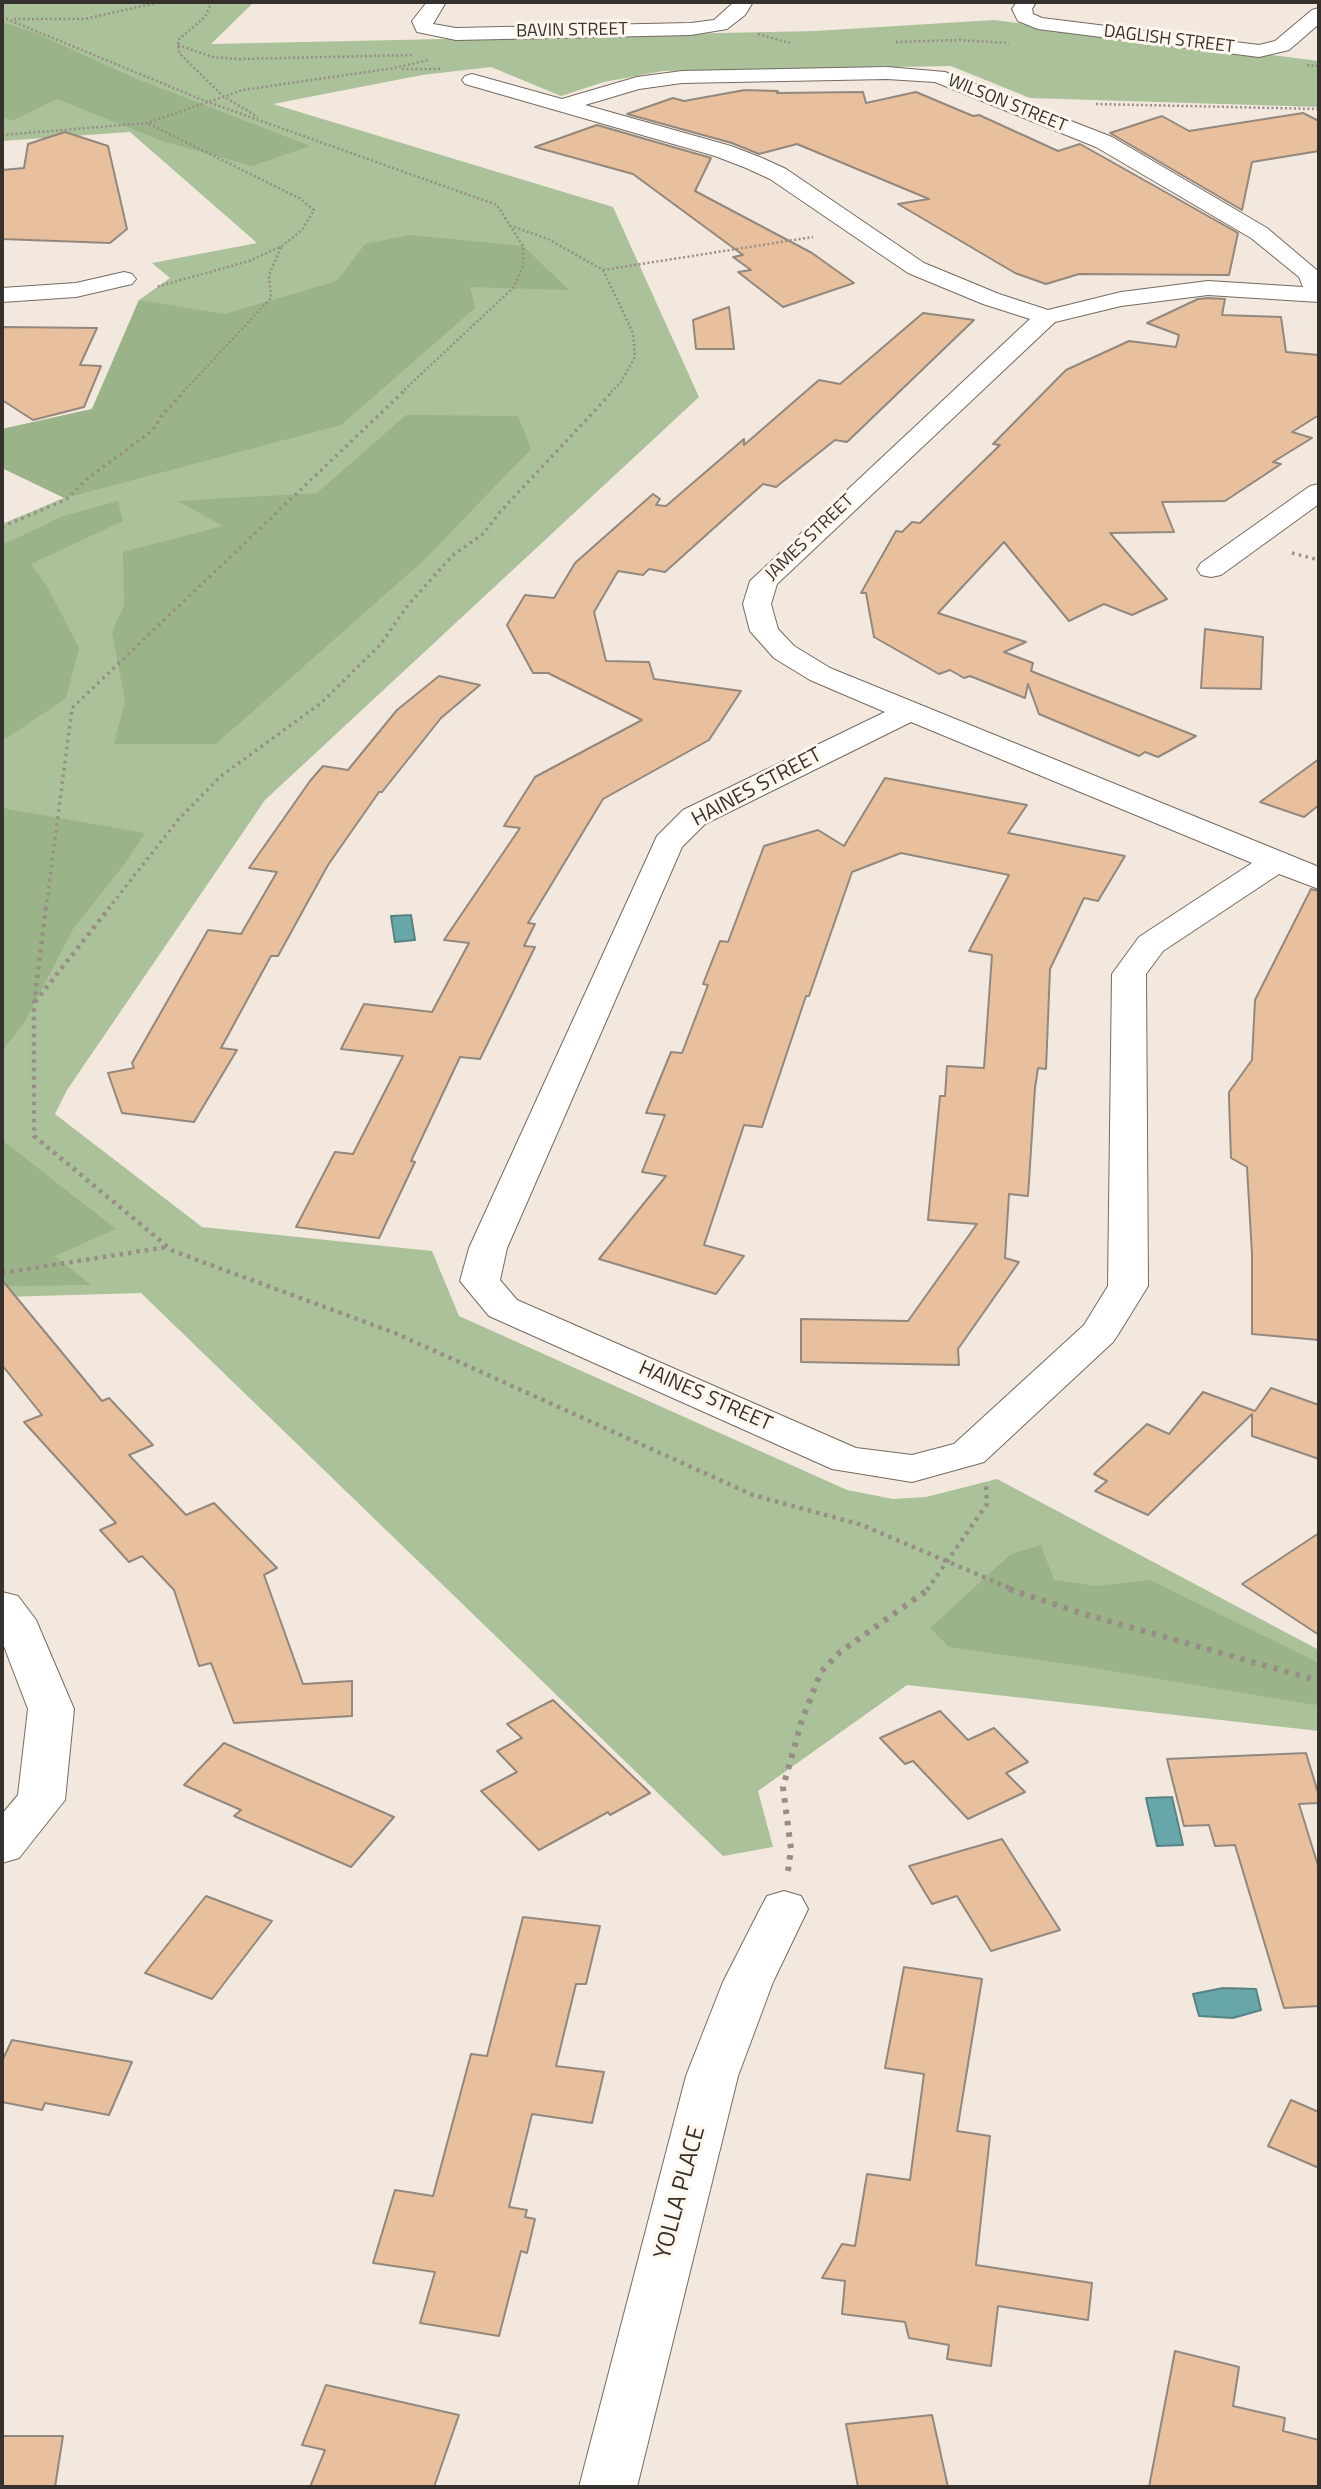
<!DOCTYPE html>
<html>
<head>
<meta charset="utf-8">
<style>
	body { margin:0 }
	#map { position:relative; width:1321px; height:2489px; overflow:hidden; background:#f3e8dd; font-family:"Titillium Web",sans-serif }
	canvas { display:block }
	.frame { position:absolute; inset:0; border:4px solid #36312d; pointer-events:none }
</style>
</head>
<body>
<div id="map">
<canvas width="1321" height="2489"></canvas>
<div class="frame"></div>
</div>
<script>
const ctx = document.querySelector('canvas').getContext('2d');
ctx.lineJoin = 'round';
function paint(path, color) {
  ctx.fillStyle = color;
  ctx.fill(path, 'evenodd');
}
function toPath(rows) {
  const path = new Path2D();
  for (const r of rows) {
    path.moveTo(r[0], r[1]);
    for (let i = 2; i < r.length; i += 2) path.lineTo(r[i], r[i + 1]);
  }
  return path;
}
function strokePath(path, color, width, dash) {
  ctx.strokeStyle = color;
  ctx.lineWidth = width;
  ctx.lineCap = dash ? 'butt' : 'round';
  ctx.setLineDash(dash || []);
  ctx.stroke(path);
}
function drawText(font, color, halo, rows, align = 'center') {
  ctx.font = font + ' "Titillium Web",sans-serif';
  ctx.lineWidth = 6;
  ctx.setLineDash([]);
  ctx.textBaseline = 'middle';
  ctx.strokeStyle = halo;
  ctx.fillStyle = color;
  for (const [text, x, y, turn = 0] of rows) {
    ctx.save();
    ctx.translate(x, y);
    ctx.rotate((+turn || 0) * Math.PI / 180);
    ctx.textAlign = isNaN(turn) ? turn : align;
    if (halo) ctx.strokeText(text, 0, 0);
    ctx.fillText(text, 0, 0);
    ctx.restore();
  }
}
paint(toPath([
	[2,2,254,2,211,44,815,31,994,20,1319,61,1319,107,1030,98,951,66,663,71,604,82,561,96,491,67,422,75,273,104,613,207,699,397,265,800,67,1090,55,1114,202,1227,432,1251,459,1316,847,1490,893,1499,926,1497,997,1479,1319,1650,1319,1731,907,1685,758,1791,773,1847,723,1856,141,1293,2,1297,2,524,64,498,2,468,2,429,92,409,139,300,170,278,152,263,257,243,130,132,2,141]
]), '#abc19a');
paint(toPath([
	[2,22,33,32,137,79,310,146,252,166,162,141,57,99,11,121,2,116],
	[410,235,523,246,569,290,470,287,475,308,341,425,65,498,2,468,2,429,92,409,139,300,225,314,337,281,365,244],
	[406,415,518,416,531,449,424,560,216,744,114,744,125,701,112,632,124,605,123,552,223,526,178,501,317,493],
	[118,501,123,521,31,564,48,588,79,648,66,698,7,738,2,738,2,545,63,516],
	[2,808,145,833,126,862,73,929,24,1023,2,1051],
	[2,1140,116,1229,55,1256,91,1285,2,1286],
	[1041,1545,1054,1580,1096,1586,1150,1580,1319,1663,1319,1695,1316,1705,1088,1667,949,1647,930,1628,1011,1554]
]), '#9bb388');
const water = toPath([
	[411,915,415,940,395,942,391,916,411,915],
	[1172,1797,1183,1845,1157,1846,1146,1798,1172,1797],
	[1223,1988,1256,1989,1261,2010,1233,2018,1199,2016,1193,1994,1223,1988]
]);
paint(water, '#67a6a9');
strokePath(water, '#588384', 2);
const building = toPath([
	[745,90,778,91,777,93,863,92,866,103,916,92,973,116,979,115,1058,151,1080,144,1238,233,1229,275,1079,274,1046,284,1015,273,898,204,929,199,797,144,759,154,732,143,627,114,673,98,684,101,745,90],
	[1303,113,1319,121,1319,151,1252,162,1242,210,1110,133,1162,116,1189,131,1303,113],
	[597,125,711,158,695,191,812,253,854,283,783,307,738,272,751,270,733,257,743,255,633,174,535,147,597,125],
	[65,132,108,146,127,229,110,243,2,239,2,170,24,168,28,144,65,132],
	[1208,298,1225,299,1222,315,1281,317,1286,352,1319,355,1319,415,1292,432,1312,438,1273,462,1281,464,1225,501,1162,502,1174,532,1110,533,1167,599,1132,615,1104,604,1069,621,1004,542,938,613,1026,642,1004,652,1033,663,1031,671,1196,736,1158,757,1145,752,1139,756,1039,714,1028,684,1025,698,970,676,964,678,950,670,939,674,874,637,866,593,861,593,896,531,902,532,912,522,920,523,1000,445,993,444,1066,370,1129,341,1176,347,1179,335,1147,323,1198,299,1208,298],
	[729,307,734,349,696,349,693,320,729,307],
	[923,313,974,320,847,442,835,440,776,487,763,484,665,572,649,569,643,575,618,571,594,612,606,661,649,662,654,679,741,691,709,740,603,799,528,923,535,924,524,946,535,947,480,1059,460,1057,411,1161,415,1162,379,1238,296,1227,335,1152,353,1154,403,1056,341,1049,364,1004,432,1012,469,943,444,940,520,828,504,826,535,777,642,720,548,673,533,673,507,625,525,595,554,598,575,563,653,494,660,499,656,505,666,506,744,439,744,445,819,380,840,384,923,313],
	[2,327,97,328,80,365,101,366,84,407,33,420,2,400,2,327],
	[1205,629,1263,637,1261,689,1201,688,1205,629],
	[439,676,480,685,441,718,382,792,379,792,328,865,278,956,271,956,221,1048,237,1050,194,1122,122,1113,108,1073,134,1068,132,1063,208,930,241,934,277,872,249,868,310,781,323,766,348,770,397,710,439,676],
	[1319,759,1319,805,1304,817,1260,802,1319,759],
	[885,778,1027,805,1008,833,1125,856,1098,901,1084,898,1050,969,1046,1069,1038,1068,1035,1088,1028,1196,1009,1194,1005,1258,1019,1262,958,1349,959,1365,801,1362,801,1319,908,1321,977,1224,928,1220,940,1096,945,1096,947,1066,984,1068,992,955,969,951,1009,875,901,853,852,872,809,996,806,996,762,1127,744,1125,704,1245,744,1256,716,1294,599,1259,666,1176,642,1172,665,1115,646,1113,671,1052,682,1053,708,985,703,984,720,941,728,942,764,846,818,830,844,846,885,778],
	[1311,889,1319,891,1319,1340,1252,1334,1252,1254,1247,1167,1231,1158,1229,1098,1229,1092,1252,1060,1255,1000,1311,889],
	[2,1280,102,1401,109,1398,153,1445,129,1455,186,1515,214,1503,277,1568,264,1575,303,1684,352,1681,352,1716,234,1723,211,1663,199,1666,174,1590,142,1556,129,1562,100,1530,116,1523,24,1422,42,1415,2,1365,2,1280],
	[1271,1388,1319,1405,1319,1459,1252,1436,1252,1414,1148,1515,1095,1491,1107,1481,1094,1474,1147,1424,1169,1434,1203,1392,1255,1411,1271,1388],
	[1319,1533,1319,1635,1242,1584,1319,1533],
	[553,1700,650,1793,610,1815,608,1812,539,1850,481,1791,517,1772,497,1751,522,1738,507,1724,553,1700],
	[940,1711,968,1740,994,1728,1028,1762,1006,1773,1025,1792,968,1819,913,1761,905,1764,880,1738,940,1711],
	[224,1743,394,1817,351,1867,234,1816,241,1810,184,1785,224,1743],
	[1306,1753,1319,1796,1319,1803,1299,1804,1319,1869,1319,2006,1284,2008,1235,1845,1215,1846,1209,1825,1184,1826,1167,1759,1306,1753],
	[1002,1839,1060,1930,991,1951,957,1896,932,1904,909,1866,1002,1839],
	[206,1896,272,1921,212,1999,145,1973,206,1896],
	[523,1917,600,1926,586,1984,576,1984,556,2066,604,2072,592,2123,532,2114,509,2207,527,2210,525,2217,535,2219,527,2253,521,2251,499,2336,420,2323,435,2272,373,2263,395,2190,433,2196,471,2054,487,2056,523,1917],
	[904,1967,982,1979,957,2131,990,2136,976,2265,1092,2283,1088,2320,998,2306,991,2366,947,2359,949,2345,909,2338,905,2322,842,2314,845,2281,822,2278,842,2244,855,2246,867,2174,910,2180,924,2074,885,2068,904,1967],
	[12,2040,132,2062,109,2115,45,2103,42,2110,2,2102,2,2061,12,2040],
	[1291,2100,1319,2112,1319,2168,1268,2146,1291,2100],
	[1175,2351,1239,2367,1233,2406,1285,2418,1283,2431,1319,2440,1319,2487,1149,2487,1175,2351],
	[326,2385,459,2415,434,2487,310,2487,325,2450,302,2445,326,2385],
	[932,2415,948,2487,858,2487,846,2424,932,2415],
	[2,2436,63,2436,55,2487,2,2487,2,2436]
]);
paint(building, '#e8c09d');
strokePath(building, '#93887e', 2);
const minor = toPath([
	[427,2,446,2,433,24,456,28,691,23,714,20,734,2,753,2,745,15,727,29,691,35,456,40,417,32,412,21,427,2],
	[1017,2,1036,2,1032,9,1033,14,1042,18,1259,45,1275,41,1312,10,1319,8,1319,24,1289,50,1259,57,1038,29,1018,21,1012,9,1017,2],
	[887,67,945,72,1112,137,1267,228,1319,272,1319,302,1208,295,1121,306,1055,322,777,584,771,604,778,629,794,646,830,668,1319,867,1319,889,1279,874,1163,951,1146,974,1148,1286,1119,1333,1113,1342,984,1462,912,1482,832,1469,489,1316,460,1281,469,1248,657,836,683,810,885,712,810,680,774,658,750,631,743,604,750,581,1030,319,983,304,908,273,770,179,746,168,715,156,465,84,462,80,465,76,472,74,562,99,637,77,682,71,887,67],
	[887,79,935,82,1096,147,1251,238,1299,277,1303,287,1208,281,1121,292,1048,310,999,294,924,263,786,169,762,158,731,146,585,105,639,89,682,83,887,79],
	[911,722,1252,863,1139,937,1112,974,1108,1286,1084,1325,954,1444,912,1455,856,1448,517,1300,500,1280,507,1248,682,847,705,824,911,722],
	[124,272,132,274,136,279,132,284,76,297,2,302,2,288,76,283,124,272],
	[1319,484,1319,504,1221,575,1211,577,1201,575,1197,569,1201,563,1310,486,1319,484],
	[2,1592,18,1596,36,1620,74,1709,65,1800,19,1858,2,1863,2,1814,18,1795,28,1709,2,1641,2,1592],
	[784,1891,801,1896,808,1909,773,1982,738,2076,637,2487,579,2487,686,2076,723,1982,760,1909,767,1896,784,1891]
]);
strokePath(minor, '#756b61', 2);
strokePath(toPath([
	[212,2,205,17,178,40,179,53,223,96,258,117],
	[2,17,205,101,497,205,523,246,523,266,514,287,402,392],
	[14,19,84,19,161,2],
	[758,34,790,43],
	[896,42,959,40,1009,43],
	[178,45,213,57,240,59,413,55],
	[1307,65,1319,66],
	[402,69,442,69],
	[1096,104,1319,109],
	[149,124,299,198,314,210,302,230,282,246,249,261,156,287],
	[2,135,147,123,243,90,394,68,429,60],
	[514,227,548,239,603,270,633,333,635,357,621,382,611,392],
	[603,270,813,237],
	[183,392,271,298,269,275,281,247]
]), '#978e87', 2.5, [2, 2.5]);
strokePath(toPath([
	[2,527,67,499,87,479,153,430,162,415,185,391],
	[1292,553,1319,560],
	[46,909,72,708,404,391],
	[108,909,178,820,221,776,321,703,380,645,408,605,453,555,483,534,500,512,613,391]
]), '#978e87', 3.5, [2.5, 4.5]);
strokePath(toPath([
	[46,907,34,1004,34,1136,173,1251,395,1333,753,1495,862,1525,1014,1590],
	[35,1002,110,907],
	[2,1273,167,1247],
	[927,1590,987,1504,986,1486]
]), '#978e87', 4.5, [3.5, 5]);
strokePath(toPath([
	[1009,1589,1081,1613,1319,1681],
	[788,1871,791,1849,783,1787,802,1720,821,1672,840,1652,929,1589]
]), '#978e87', 6, [4.5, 7]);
paint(minor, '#fff');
drawText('18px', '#36312d', '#fff6ed', [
	["BAVIN STREET",572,31,-1],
	["DAGLISH STREET",1169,40,7],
	["WILSON STREET",1007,104,22],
	["JAMES STREET",810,538,-44]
]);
drawText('21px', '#36312d', '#fff6ed', [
	["HAINES STREET",757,788,-28],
	["HAINES STREET",705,1397,24]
]);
drawText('24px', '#36312d', '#fff6ed', [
	["YOLLA PLACE",681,2193,-75]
]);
</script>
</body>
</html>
